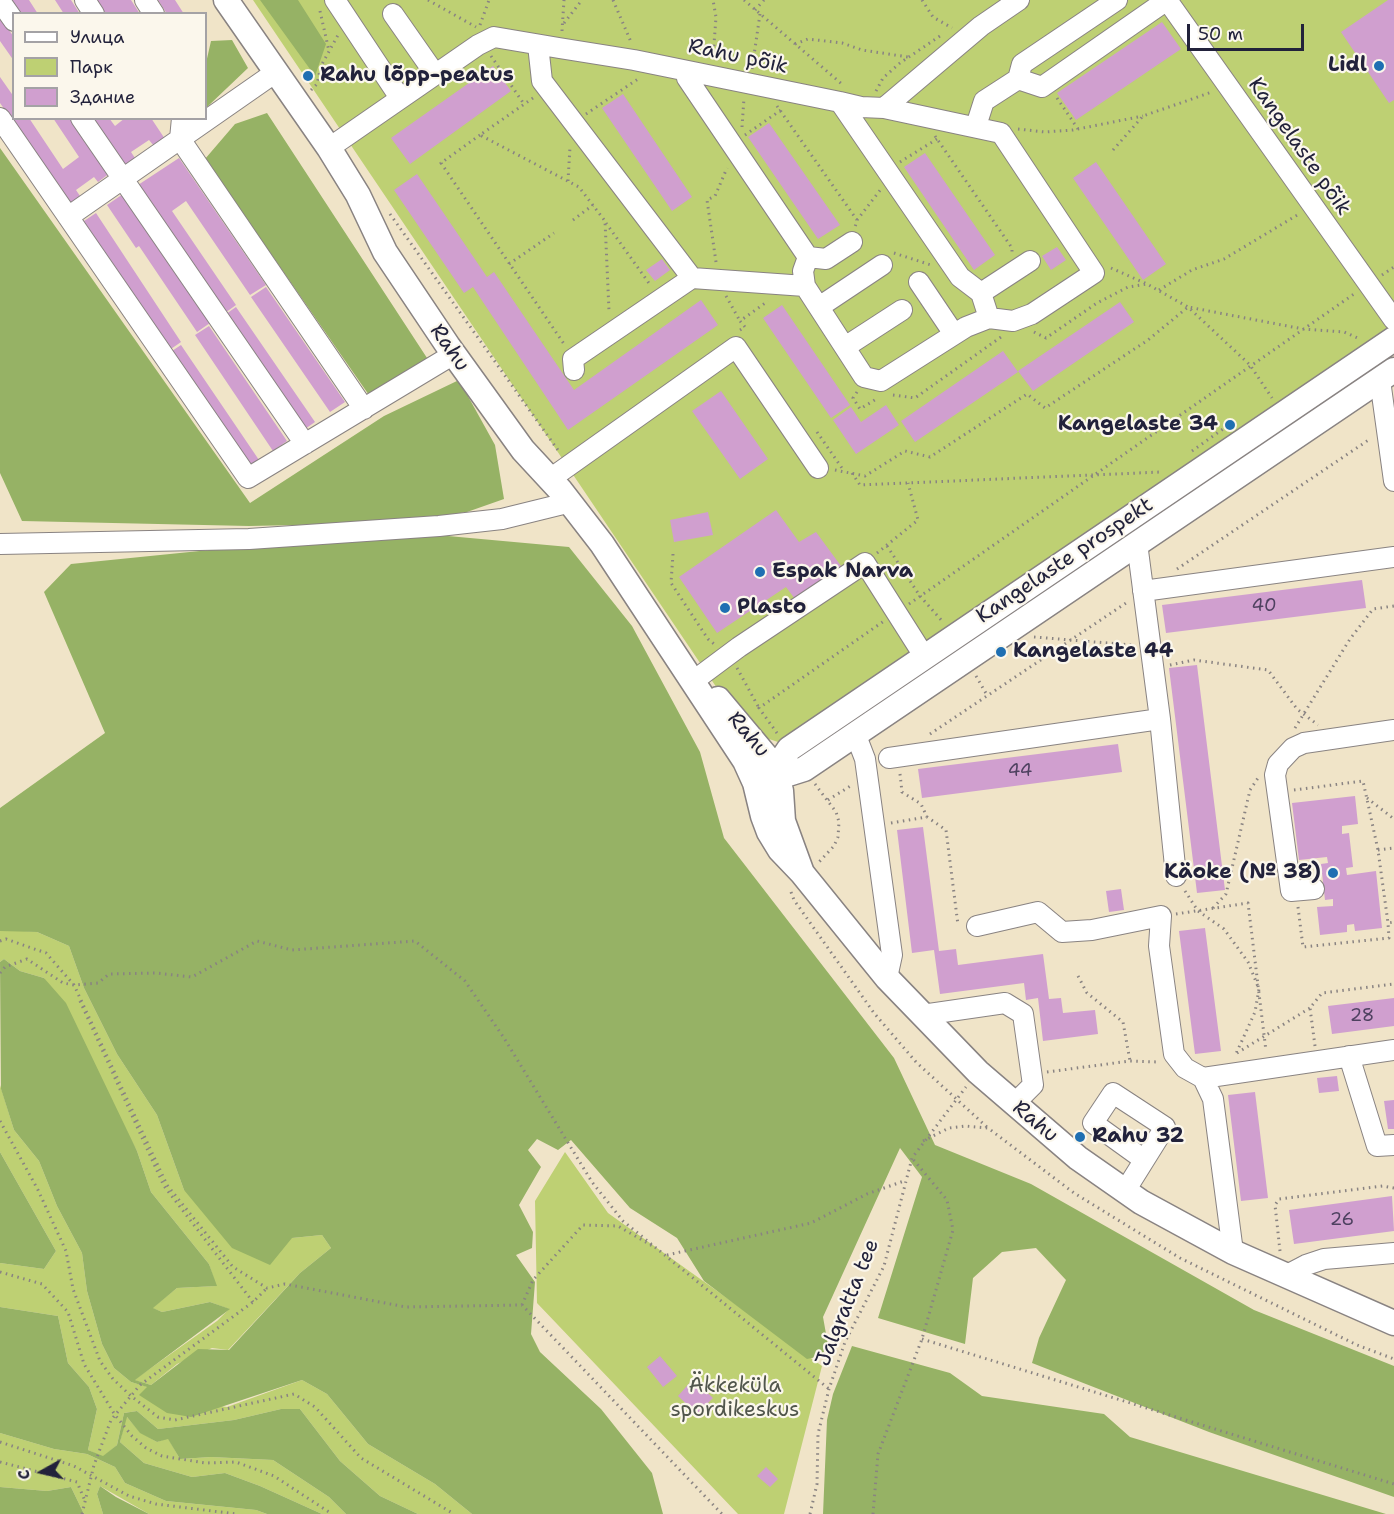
<!DOCTYPE html>
<html>
<head>
<meta charset="utf-8">
<style>
	body { margin:0 }
	#map { position:relative; width:1394px; height:1514px; overflow:hidden; background:#f0e4c8; font-family:"Shantell Sans",sans-serif }
	canvas { display:block }
	.legend { position:absolute; left:12px; top:12px; width:195px; height:108px; box-sizing:border-box; background:#fbf7ec; border:2px solid #a4a2a5; margin:0; padding:8px 10px; list-style:none; font-size:18px; color:#22223b }
	.legend li { display:flex; align-items:center; gap:12px; height:30px }
	.legend b { width:30px; border:2px solid #a4a2a5 }
	.north { position:absolute; left:12px; top:1442px; width:60px; height:60px; -webkit-text-stroke:4px #fbf7ec; paint-order:stroke; rotate:262deg; font-size:16px; font-weight:700; line-height:24px; text-align:center; color:#22223b }
	.north::after { content:''; display:block; margin:auto; width:21px; height:27px; background:#22223b; clip-path:polygon(50% 0,100% 100%,50% 72%,0 100%) }
	.scale { position:absolute; left:1187px; top:24px; width:117px; height:27px; box-sizing:border-box; border:3px solid #22223b; border-top:0; padding-left:8px; font-size:18px; line-height:21px; white-space:nowrap; color:#22223b; -webkit-text-stroke:4px #fbf7ec; paint-order:stroke }
</style>
</head>
<body>
<div id="map">
<canvas width="1394" height="1514"></canvas>
<ul class="legend">
<li><b style="height:8px;background:#fff"></b>Улица</li>
<li><b style="height:16px;background:#bed073"></b>Парк</li>
<li><b style="height:16px;background:#d09fcf"></b>Здание</li>
</ul>
<div class="north">С</div>
<div class="scale">50 m</div>
</div>
<script>
const ctx = document.querySelector('canvas').getContext('2d');
ctx.lineJoin = 'round';
function paint(path, color) {
  ctx.fillStyle = color;
  ctx.fill(path, 'evenodd');
}
function toPath(rows) {
  const path = new Path2D();
  for (const r of rows) {
    path.moveTo(r[0], r[1]);
    for (let i = 2; i < r.length; i += 2) path.lineTo(r[i], r[i + 1]);
  }
  return path;
}
function strokePath(path, color, width, dash) {
  ctx.strokeStyle = color;
  ctx.lineWidth = width;
  ctx.lineCap = dash ? 'butt' : 'round';
  ctx.setLineDash(dash || []);
  ctx.stroke(path);
}
function drawText(font, color, halo, rows, align = 'center') {
  ctx.font = font + ' "Shantell Sans",sans-serif';
  ctx.lineWidth = 4.5;
  ctx.setLineDash([]);
  ctx.textBaseline = 'middle';
  ctx.strokeStyle = halo;
  ctx.fillStyle = color;
  for (const [text, x, y, turn = 0] of rows) {
    ctx.save();
    ctx.translate(x, y);
    ctx.rotate((+turn || 0) * Math.PI / 180);
    ctx.textAlign = isNaN(turn) ? turn : align;
    if (halo) ctx.strokeText(text, 0, 0);
    ctx.fillText(text, 0, 0);
    ctx.restore();
  }
}
paint(toPath([
	[253,0,1394,0,1394,336,778,742,754,734,725,700],
	[11,930,37,932,69,946,84,988,117,1054,157,1115,184,1190,292,1238,322,1235,331,1248,300,1273,228,1350,212,1348,177,1364,151,1385,134,1380,217,1321,229,1309,210,1302,162,1312,152,1308,177,1288,216,1286,209,1264,151,1192,137,1151,44,978,20,971,4,959,0,962,0,931],
	[0,1085,14,1130,39,1161,57,1206,82,1253,87,1291,102,1344,114,1368,131,1382,148,1387,140,1395,227,1407,302,1380,327,1394,368,1444,435,1484,472,1514,418,1514,380,1496,340,1461,300,1409,281,1409,234,1420,158,1429,137,1411,124,1413,117,1445,103,1457,88,1450,97,1409,89,1387,68,1363,58,1316,0,1307,0,1263,44,1269,56,1251,0,1152],
	[565,1152,608,1213,822,1366,784,1514,738,1514,537,1303,535,1201],
	[126,1416,140,1432,157,1442,168,1438,180,1459,211,1457,273,1460,329,1497,346,1514,322,1514,260,1486,225,1473,192,1477,144,1463,120,1442],
	[0,1433,54,1449,87,1454,115,1467,125,1483,166,1501,256,1510,267,1514,149,1514,100,1486,97,1494,103,1514,84,1514,71,1487,47,1491,0,1487]
]), '#bed073');
paint(toPath([
	[260,0,298,0,326,44,315,76],
	[232,40,248,68,206,108,206,63,211,41],
	[267,113,429,361,371,398,205,159,235,124],
	[0,148,250,503,384,416,459,380,495,445,504,499,467,512,394,523,249,526,22,521,0,473],
	[426,534,569,547,632,626,700,752,724,838,894,1058,935,1145,1031,1184,1254,1310,1394,1366,1394,1497,1209,1432,1032,1363,1039,1338,1066,1280,1036,1248,1002,1252,973,1278,965,1344,878,1318,922,1177,900,1148,823,1317,828,1345,821,1356,807,1359,704,1281,677,1238,630,1208,571,1140,558,1150,537,1139,528,1150,541,1167,519,1205,533,1232,532,1248,516,1255,535,1282,531,1334,540,1352,601,1409,652,1473,663,1514,472,1514,435,1484,368,1444,327,1394,302,1380,191,1417,167,1413,139,1395,147,1387,131,1382,114,1368,102,1344,87,1291,82,1253,57,1206,39,1161,14,1130,1,1089,0,962,4,959,20,971,44,978,66,1003,137,1151,151,1192,209,1264,217,1286,177,1288,153,1308,162,1312,210,1302,230,1309,135,1380,151,1385,198,1349,229,1350,300,1273,331,1248,322,1235,292,1238,270,1265,232,1248,184,1190,157,1115,117,1054,84,988,69,946,37,932,0,931,0,808,105,733,44,592,71,564,259,545],
	[0,1152,56,1251,44,1269,0,1263],
	[0,1307,58,1316,68,1363,89,1387,97,1409,88,1450,103,1456,117,1445,124,1413,137,1411,158,1429,234,1420,281,1409,300,1409,340,1461,380,1496,418,1514,346,1514,329,1497,273,1460,211,1457,180,1459,168,1439,157,1442,140,1433,127,1417,120,1442,144,1463,192,1477,225,1473,260,1486,322,1514,267,1514,256,1510,166,1501,125,1483,115,1467,87,1454,54,1449,0,1433],
	[852,1346,950,1373,982,1396,1104,1414,1130,1437,1386,1514,823,1514,827,1420,833,1394],
	[100,1486,116,1497,149,1514,103,1514,97,1494],
	[0,1487,47,1491,71,1487,84,1514,0,1514]
]), '#96b265');
paint(toPath([
	[11,0,29,0,38,14,20,14],
	[55,0,71,0,80,14,64,14],
	[97,0,131,0,140,14,106,14],
	[158,0,175,0,184,14,167,14],
	[1388,0,1394,0,1394,100,1389,103,1341,32],
	[0,18,14,37,14,61,0,41],
	[1162,22,1181,49,1076,120,1057,93],
	[493,66,511,91,410,164,391,138],
	[0,77,14,97,14,118,29,118,63,169,79,157,53,118,71,118,110,173,98,182,94,177,76,190,80,196,71,203,0,103],
	[623,94,692,197,672,211,602,108],
	[92,118,109,118,115,126,125,118,151,118,165,139,154,146,149,140,131,152,135,158,124,166],
	[769,123,840,225,818,239,748,137],
	[925,153,995,255,974,270,904,167],
	[179,158,266,285,250,295,186,201,172,211,236,305,225,313,138,185],
	[1096,162,1166,264,1143,280,1073,178],
	[417,174,487,277,494,272,574,390,701,300,718,325,568,430,473,287,464,293,394,190],
	[123,194,210,323,197,332,139,246,136,248,107,205],
	[96,213,181,342,168,351,81,223],
	[1057,247,1066,260,1051,270,1042,256],
	[662,259,670,270,655,281,646,270],
	[266,287,345,402,330,412,251,297],
	[1120,302,1134,322,1033,391,1018,371],
	[782,305,850,405,831,418,763,318],
	[236,307,315,422,305,429,226,314],
	[209,326,287,441,273,451,195,335],
	[181,345,259,460,248,468,169,353],
	[1003,351,1018,372,915,442,901,421],
	[721,391,768,459,740,479,692,411],
	[886,405,899,425,856,454,833,420,851,407,861,422],
	[776,510,799,542,816,532,841,566,795,599,786,587,717,633,679,577],
	[708,512,713,535,674,542,670,520],
	[1362,580,1366,608,1166,633,1162,605],
	[1197,665,1225,890,1197,893,1169,668],
	[1118,744,1122,772,922,798,918,769],
	[1355,796,1358,824,1342,826,1342,834,1349,833,1353,867,1346,868,1347,875,1376,871,1382,928,1355,931,1354,924,1347,925,1347,932,1320,935,1317,907,1333,906,1333,899,1325,900,1321,864,1328,863,1327,857,1299,860,1292,803],
	[923,827,939,951,956,949,958,965,1043,954,1049,999,1061,998,1063,1013,1095,1010,1098,1034,1043,1041,1038,998,1026,1000,1024,983,940,994,934,950,912,953,897,830],
	[1121,889,1124,910,1109,912,1106,891],
	[1205,928,1221,1051,1195,1054,1179,931],
	[1394,998,1394,1026,1332,1034,1328,1006],
	[1337,1076,1339,1091,1319,1093,1317,1078],
	[1255,1092,1268,1198,1241,1201,1228,1095],
	[1394,1100,1394,1129,1388,1129,1384,1101],
	[1392,1196,1394,1231,1294,1244,1289,1210],
	[660,1356,677,1376,663,1387,647,1367],
	[693,1379,713,1398,697,1414,678,1396],
	[766,1467,778,1479,770,1487,757,1476]
]), '#d09fcf');
const minor = toPath([
	[85,0,94,14],
	[145,0,154,14],
	[335,0,400,98],
	[1167,0,1394,320],
	[0,1,14,21],
	[393,14,435,74],
	[538,45,542,81,692,278,573,359,574,370],
	[686,71,687,78,808,257,803,271,805,286],
	[1018,79,1022,64,1117,0],
	[884,108,981,26,1019,0],
	[0,118,248,478,454,354],
	[81,118,305,444],
	[182,118,180,139,364,409],
	[976,126,984,101,1018,79,1042,87,1167,0],
	[329,148,478,45,494,37,559,48,634,60,840,102,861,107,884,108,1001,133,1094,273,1032,314,1013,321,989,318,981,293,960,277,840,102],
	[68,217,276,72],
	[808,257,826,259,852,242],
	[692,278,805,286,864,377,881,381,966,327,989,318],
	[919,282,954,334],
	[981,293,1030,261],
	[819,307,882,265],
	[845,347,902,310],
	[1380,380,1394,481],
	[550,479,736,347,818,468],
	[1137,543,1160,719,1176,876],
	[0,544,249,539,439,526,502,519,571,502],
	[1143,591,1394,557],
	[692,682,739,647,865,563,924,656],
	[855,733,865,759,892,955,887,978],
	[889,758,1160,719],
	[1314,889,1291,891,1275,775,1278,764,1293,748,1304,743,1394,730],
	[977,926,1038,912,1062,932,1092,930,1161,916,1159,946,1174,1054,1185,1068,1203,1078,1213,1099,1233,1252],
	[922,1015,1005,1003,1023,1014,1033,1085,1014,1104],
	[1349,1056,1377,1146,1394,1145],
	[1203,1078,1394,1050],
	[1125,1191,1165,1127,1113,1093,1093,1123,1143,1159],
	[1285,1276,1306,1265,1324,1259,1394,1253]
]);
const major = toPath([
	[226,0,329,148,358,195,385,252,448,346,523,450,561,491,602,544,745,761,755,783,763,816,769,832,780,850,802,873],
	[718,699,775,767,781,791,783,821,802,873,887,978,978,1072,1078,1158,1141,1202,1233,1252,1394,1323],
	[764,773,785,775,804,769,1394,370],
	[768,780,789,749,1394,339]
]);
strokePath(minor, '#898382', 22);
strokePath(major, '#898382', 27);
strokePath(toPath([
	[428,0,476,27],
	[613,0,631,42],
	[744,0,843,85],
	[922,0,933,17,952,28],
	[755,10,764,0],
	[320,11,329,51],
	[564,23,582,0],
	[480,25,489,0],
	[562,31,564,0],
	[795,44,808,39,842,43,862,50,908,57],
	[491,56,524,104],
	[713,58,716,17,713,0],
	[752,69,760,14],
	[311,90,317,84,321,66,338,35],
	[876,91,883,78,900,63,940,36],
	[533,98,480,135,579,187,605,221,609,311],
	[1057,98,1078,129],
	[777,106,857,220,855,227],
	[586,114,638,79],
	[742,127,744,98],
	[1018,129,1045,132,1073,130,1143,116],
	[480,135,441,163,564,344],
	[745,135,781,110],
	[935,136,1012,248,1012,252],
	[1113,150,1143,116,1212,92],
	[900,162,937,139],
	[568,181,570,147],
	[390,214,560,453],
	[573,220,593,205],
	[857,220,881,189],
	[606,223,651,286],
	[894,253,931,265],
	[716,262,707,200,715,196,727,168],
	[509,264,554,233],
	[1111,268,1147,284,1188,307,1250,365,1272,398],
	[1382,275,1394,267],
	[1159,290,1192,270,1224,259,1299,214],
	[726,296,740,321],
	[740,330,745,327,740,321,768,301],
	[1034,332,1046,338,1097,303,1128,287,1147,284],
	[857,392,853,398,860,409,878,398],
	[893,395,915,398,1001,337],
	[817,432,844,471],
	[1192,451,1223,429],
	[835,470,865,476,905,451,930,457,1027,394,1045,408,1148,340,1188,307,1303,329,1344,332,1360,339],
	[852,473,860,485,1161,472],
	[887,546,920,596,943,622],
	[877,553,918,520,908,483],
	[673,554,671,583,708,639,714,644],
	[1177,569,1370,439],
	[909,604,1354,294],
	[1034,637,1132,645],
	[1170,665,1194,660,1268,670,1297,709,1318,725],
	[737,668,759,708],
	[976,676,987,695],
	[1295,728,1350,639,1373,609,1394,606],
	[777,733,759,708,884,621],
	[930,734,1129,601],
	[900,774,902,792,921,804,927,817],
	[815,784,836,812,839,822,838,837,834,846,819,862],
	[1294,790,1363,781,1378,850,1388,923],
	[1367,798,1394,819],
	[828,800,852,785],
	[891,823,927,817,946,830,958,925],
	[1378,850,1394,848],
	[1185,891,1198,911,1224,929,1248,962,1259,989,1255,1012,1235,1056],
	[791,892,794,900,874,1013,916,1062,988,1128],
	[1298,907,1303,947,1389,938,1388,923,1394,922],
	[1213,908,1226,894,1250,790,1258,778],
	[1176,914,1248,903,1266,1051],
	[0,941,6,939,46,953,74,985,167,1185,233,1267,267,1288,285,1284,406,1307,522,1305,722,1514],
	[0,973,5,967,27,959,63,983,74,985,98,983,109,974,156,973,192,977,257,941,292,950,415,941,465,981,504,1038,592,1182,623,1221,829,1389],
	[1078,976,1087,993,1123,1022,1130,1061],
	[80,1001,164,1186,253,1302],
	[1315,1046,1310,1008,1322,993,1394,984],
	[1237,1053,1310,1008],
	[1047,1072,1130,1061,1159,1062],
	[0,1121,38,1190,66,1251,73,1289,100,1361,113,1379,131,1396,158,1417,175,1420,294,1394,315,1407,361,1458,454,1514],
	[923,1141,949,1128,965,1126,988,1128,1074,1193,1180,1258,1357,1345,1394,1359],
	[1280,1251,1275,1205,1279,1199,1383,1186,1394,1188],
	[667,1255,811,1223,867,1194,904,1181],
	[0,1272,42,1284,68,1312,84,1364,115,1415,132,1436,146,1448,162,1456,205,1463,236,1462,274,1476,332,1514],
	[522,1305,533,1280,583,1225,618,1226,656,1248],
	[922,1339,1394,1484],
	[0,1442,74,1466,129,1496,156,1504,236,1514],
	[0,1462,77,1482,85,1501],
	[82,1514,94,1465,111,1420,140,1385,253,1302,267,1288],
	[810,1514,817,1484,818,1434,829,1389,845,1342,884,1266,912,1158,966,1087],
	[873,1514,878,1454,922,1339,953,1230,947,1200,912,1158]
]), '#898382', 3, [1.5, 4.5]);
strokePath(minor, '#fff', 20);
strokePath(major, '#fff', 24);
for (const [x, y, r, color] of [
	[1379,66,6,"#1f6fb2"],
	[308,76,6,"#1f6fb2"],
	[1230,425,6,"#1f6fb2"],
	[760,572,6,"#1f6fb2"],
	[725,608,6,"#1f6fb2"],
	[1001,652,6,"#1f6fb2"],
	[1333,873,6,"#1f6fb2"],
	[1080,1137,6,"#1f6fb2"]
]) {
  const dot = new Path2D();
  dot.arc(x, y, r, 0, 2 * Math.PI);
  ctx.fillStyle = color;
  ctx.fill(dot);
  strokePath(dot, '#fbf7ec', 2);
}
drawText('18px', '#4e4160', null, [
	["40",1264,606],
	["44",1020,771],
	["28",1362,1016],
	["26",1342,1220]
]);
drawText('21px', '#22223b', '#fbf7ec', [
	["Rahu põik",738,57,12],
	["Kangelaste põik",1299,147,55],
	["Rahu",449,348,55],
	["Kangelaste prospekt",1065,561,-34],
	["Rahu",748,735,50],
	["Rahu",1035,1122,40],
	["Jalgratta tee",848,1303,-68]
]);
drawText('bold 21px', '#22223b', '#fbf7ec', [
	["Lidl",1367,66,"right"],
	["Rahu lõpp-peatus",320,76],
	["Kangelaste 34",1218,425,"right"],
	["Espak Narva",772,572],
	["Plasto",737,608],
	["Kangelaste 44",1013,652],
	["Käoke (№ 38)",1321,873,"right"],
	["Rahu 32",1092,1137]
], 'left');
drawText('21px', '#51564c', '#fbf7ec', [
	["Äkkeküla",735,1387],
	["spordikeskus",735,1411]
]);
</script>
</body>
</html>
